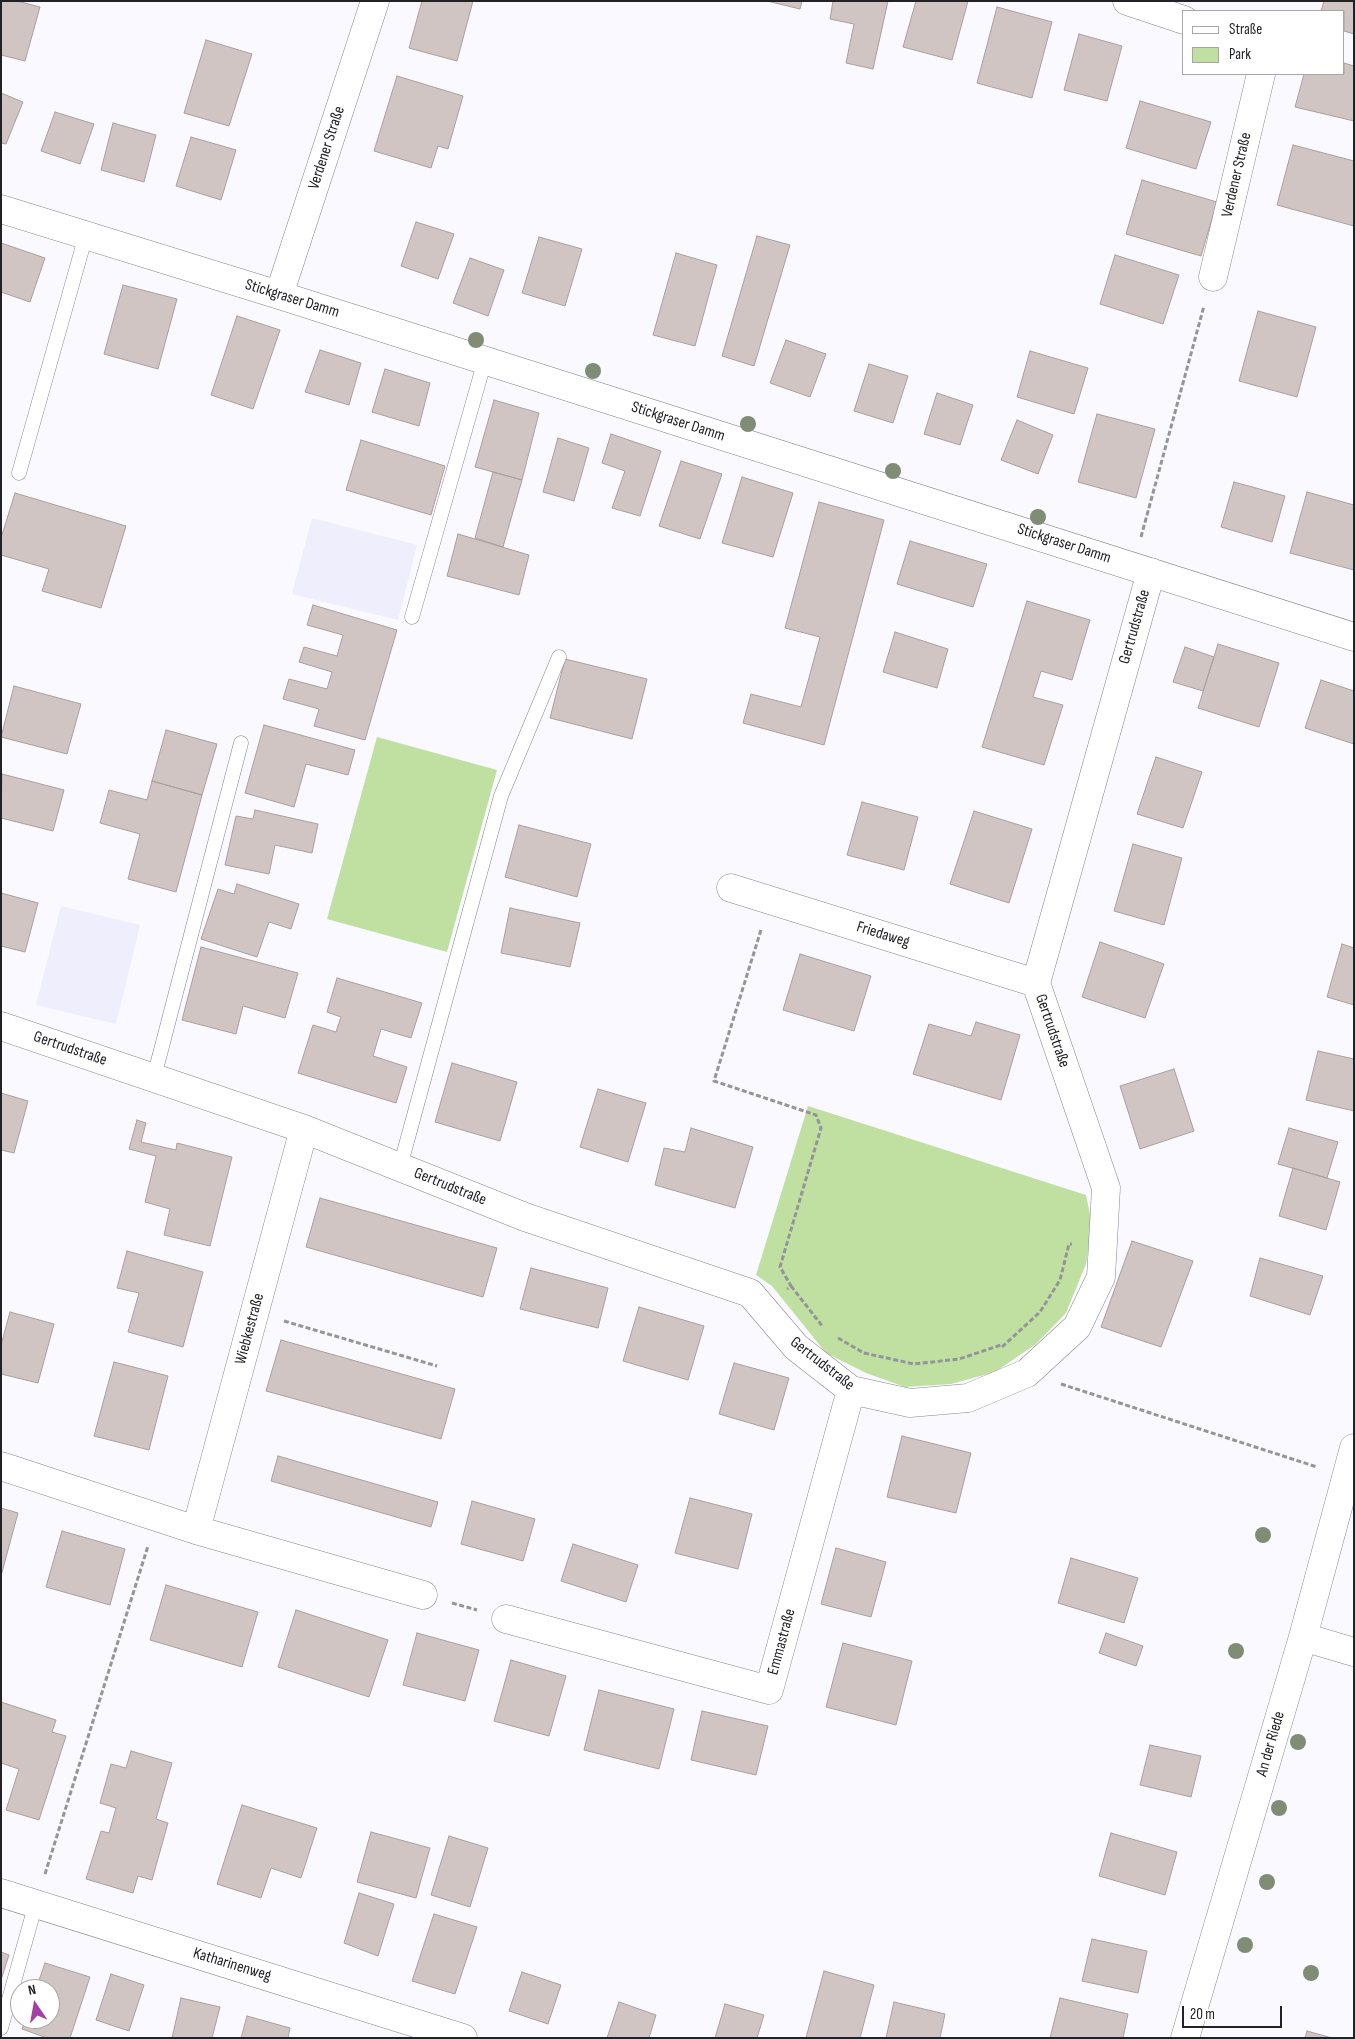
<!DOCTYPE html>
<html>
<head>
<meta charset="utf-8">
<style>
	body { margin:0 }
	#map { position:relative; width:1355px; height:2039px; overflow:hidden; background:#f9f9ff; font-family:"Sofia Sans Condensed",sans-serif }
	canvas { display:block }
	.frame { position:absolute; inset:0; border:2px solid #222226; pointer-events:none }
	.legend { position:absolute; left:1182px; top:10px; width:162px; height:65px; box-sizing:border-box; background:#fff; border:1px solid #a7a7a8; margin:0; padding:6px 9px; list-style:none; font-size:15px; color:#222226 }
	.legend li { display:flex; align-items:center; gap:10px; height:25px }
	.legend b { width:25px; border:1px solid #a7a7a8 }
	.north { position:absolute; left:10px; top:1979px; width:50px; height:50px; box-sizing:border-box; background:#fff; border:1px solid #a7a7a8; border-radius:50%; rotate:348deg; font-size:14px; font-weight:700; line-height:20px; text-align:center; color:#222226 }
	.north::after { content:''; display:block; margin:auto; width:18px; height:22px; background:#a440a5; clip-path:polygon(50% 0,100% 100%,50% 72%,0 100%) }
	.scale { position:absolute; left:1182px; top:2006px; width:100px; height:22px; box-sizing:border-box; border:2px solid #222226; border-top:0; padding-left:6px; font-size:15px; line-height:18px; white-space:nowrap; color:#222226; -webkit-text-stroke:4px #fff; paint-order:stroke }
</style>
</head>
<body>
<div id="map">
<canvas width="1355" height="2039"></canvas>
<div class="frame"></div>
<ul class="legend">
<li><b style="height:6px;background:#fff"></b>Straße</li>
<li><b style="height:14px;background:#c0e0a1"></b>Park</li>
</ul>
<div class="north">N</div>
<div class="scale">20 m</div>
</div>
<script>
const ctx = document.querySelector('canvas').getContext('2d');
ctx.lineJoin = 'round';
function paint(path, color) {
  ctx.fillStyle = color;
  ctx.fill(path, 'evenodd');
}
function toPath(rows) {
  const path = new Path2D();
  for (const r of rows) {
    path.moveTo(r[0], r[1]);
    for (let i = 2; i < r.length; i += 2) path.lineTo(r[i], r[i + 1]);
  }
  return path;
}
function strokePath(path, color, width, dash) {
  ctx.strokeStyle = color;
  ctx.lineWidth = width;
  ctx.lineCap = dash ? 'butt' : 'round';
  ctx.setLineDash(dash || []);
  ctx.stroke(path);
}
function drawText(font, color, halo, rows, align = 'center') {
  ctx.font = font + ' "Sofia Sans Condensed",sans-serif';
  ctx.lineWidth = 4.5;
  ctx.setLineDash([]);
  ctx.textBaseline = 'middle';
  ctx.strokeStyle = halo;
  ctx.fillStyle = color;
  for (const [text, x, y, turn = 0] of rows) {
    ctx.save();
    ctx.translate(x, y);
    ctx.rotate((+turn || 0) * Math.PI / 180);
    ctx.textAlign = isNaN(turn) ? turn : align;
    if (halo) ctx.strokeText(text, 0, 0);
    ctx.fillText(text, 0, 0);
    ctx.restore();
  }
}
paint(toPath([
	[312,518,417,545,398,620,292,594],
	[61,906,140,925,116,1024,36,1005]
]), '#eeeefc');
paint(toPath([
	[377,737,497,770,447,952,327,919],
	[808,1106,1086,1195,1092,1224,1086,1264,1066,1313,1036,1344,995,1372,951,1384,905,1387,866,1373,826,1353,772,1286,756,1275]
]), '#c0e0a1');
const building = toPath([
	[1,1,17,1,40,7,25,61,1,55,1,1],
	[422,1,473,1,457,61,409,48,422,1],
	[767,1,802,1,800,9,767,1],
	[833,1,888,1,873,69,846,63,854,24,830,19,833,1],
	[916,1,968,1,952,60,903,47,916,1],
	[1324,1,1354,1,1354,34,1344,31,1344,11,1321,11,1324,1],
	[997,7,1052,22,1032,98,977,83,997,7],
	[1079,34,1122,46,1107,101,1064,90,1079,34],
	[206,40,252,54,229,126,184,113,206,40],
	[1344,63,1354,66,1354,121,1295,107,1304,74,1344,74,1344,63],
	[397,76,463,96,448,149,438,146,431,168,374,151,397,76],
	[1,93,23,102,6,144,1,143,1,93],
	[1140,101,1211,122,1196,169,1126,148,1140,101],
	[55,112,94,124,80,164,41,151,55,112],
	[113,123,156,135,144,182,101,170,113,123],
	[191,137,236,150,221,200,176,186,191,137],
	[1293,145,1354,161,1354,226,1277,205,1293,145],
	[1142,180,1217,202,1201,256,1126,234,1142,180],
	[416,222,454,234,438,279,401,266,416,222],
	[757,236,790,245,754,366,722,356,757,236],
	[539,237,582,249,565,306,522,293,539,237],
	[1,243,45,258,30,302,1,292,1,243],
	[676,253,717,265,695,346,653,335,676,253],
	[1115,255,1179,275,1163,324,1100,304,1115,255],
	[470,258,504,270,488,316,453,303,470,258],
	[123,285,177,299,158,369,104,354,123,285],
	[1258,311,1316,327,1297,397,1239,381,1258,311],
	[237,316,280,330,253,409,211,395,237,316],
	[786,340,826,354,810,397,770,383,786,340],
	[320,350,361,363,349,405,305,392,320,350],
	[1030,351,1088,368,1074,414,1017,397,1030,351],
	[869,364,908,376,893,423,854,411,869,364],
	[385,369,430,383,419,426,372,412,385,369],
	[937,393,973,405,960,445,924,434,937,393],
	[494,400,539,413,522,480,475,467,494,400],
	[1097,414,1155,429,1136,498,1078,482,1097,414],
	[1017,420,1053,435,1038,474,1001,460,1017,420],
	[611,434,661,451,640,516,612,508,625,471,602,463,611,434],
	[558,438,589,448,574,501,543,492,558,438],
	[361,440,445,466,431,515,346,490,361,440],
	[681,461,722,474,700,539,659,526,681,461],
	[493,472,522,480,503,547,475,538,493,472],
	[742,477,793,493,773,557,722,543,742,477],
	[1234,482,1285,496,1272,542,1221,527,1234,482],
	[1307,492,1354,505,1354,570,1290,553,1307,492],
	[15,493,126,526,101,608,42,591,49,569,1,555,1,538,15,493],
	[819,502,884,520,824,745,743,723,751,694,801,707,820,637,785,628,819,502],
	[458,534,529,555,519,595,447,576,458,534],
	[910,541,987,564,973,607,897,584,910,541],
	[1027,601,1090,620,1072,680,1041,671,1033,697,1063,705,1044,765,982,747,1027,601],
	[313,605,397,630,365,740,314,726,319,709,283,699,289,679,327,689,332,672,299,662,304,647,337,656,343,635,307,625,313,605],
	[895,632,948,649,937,688,883,672,895,632],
	[1218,644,1279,663,1259,727,1198,708,1218,644],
	[1185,647,1214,657,1203,691,1173,682,1185,647],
	[565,659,647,679,632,739,550,718,565,659],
	[1321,680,1354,691,1354,744,1305,728,1321,680],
	[14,686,81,704,67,754,1,737,14,686],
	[264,725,355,750,348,775,306,764,294,807,245,793,264,725],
	[166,730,217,744,202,795,152,781,166,730],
	[1156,757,1202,772,1183,828,1137,814,1156,757],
	[2,774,64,790,53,831,1,818,2,774],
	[152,781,202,795,176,892,128,879,140,834,100,823,109,790,147,800,152,781],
	[862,802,918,817,904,870,847,855,862,802],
	[255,810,318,824,312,853,275,845,269,874,225,865,236,816,253,819,255,810],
	[974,811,1032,829,1009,903,950,884,974,811],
	[519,825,591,844,577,897,505,877,519,825],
	[1133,844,1182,858,1164,925,1114,911,1133,844],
	[237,884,299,904,291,929,269,922,257,957,201,939,218,889,234,894,237,884],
	[1,893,38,903,25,952,1,946,1,893],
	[510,908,580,923,570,967,501,953,510,908],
	[1100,942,1164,964,1145,1018,1082,997,1100,942],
	[1342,944,1354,948,1354,1005,1327,997,1342,944],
	[201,947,298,973,285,1018,243,1006,236,1034,182,1020,201,947],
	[800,954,871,976,854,1031,783,1010,800,954],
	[337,978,422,1003,411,1038,381,1029,373,1056,407,1067,396,1103,298,1073,313,1025,336,1032,341,1017,327,1012,337,978],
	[976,1022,1020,1035,1001,1100,913,1074,929,1024,971,1036,976,1022],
	[1318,1051,1354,1059,1354,1111,1306,1100,1318,1051],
	[452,1063,517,1082,500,1141,435,1122,452,1063],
	[1174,1069,1194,1131,1140,1149,1120,1086,1174,1069],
	[598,1089,646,1103,628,1162,580,1147,598,1089],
	[1,1093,28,1101,14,1153,1,1150,1,1093],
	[137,1120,146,1123,141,1142,176,1150,177,1143,232,1157,210,1246,164,1235,170,1209,145,1202,156,1156,129,1149,137,1120],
	[691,1128,753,1147,735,1208,655,1185,664,1148,685,1152,691,1128],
	[1289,1128,1338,1142,1327,1178,1278,1164,1289,1128],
	[1293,1168,1340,1182,1326,1230,1279,1216,1293,1168],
	[320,1198,497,1248,483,1297,306,1247,320,1198],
	[1132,1241,1193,1261,1161,1347,1101,1327,1132,1241],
	[127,1251,203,1272,183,1347,128,1332,139,1293,117,1288,127,1251],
	[1260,1258,1323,1276,1310,1315,1250,1296,1260,1258],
	[531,1268,608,1288,598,1328,520,1309,531,1268],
	[639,1307,704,1326,688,1380,623,1361,639,1307],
	[10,1312,54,1324,38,1383,1,1374,1,1345,10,1312],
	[281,1340,455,1389,441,1439,266,1391,281,1340],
	[114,1362,168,1376,149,1450,94,1436,114,1362],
	[734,1363,789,1378,774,1430,719,1414,734,1363],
	[902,1436,971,1453,956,1513,887,1497,902,1436],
	[278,1456,438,1502,431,1527,271,1481,278,1456],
	[690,1498,752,1514,738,1569,675,1553,690,1498],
	[472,1501,535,1519,523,1561,461,1544,472,1501],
	[1,1508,18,1513,1,1576,1,1508],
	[62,1531,125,1549,110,1605,46,1587,62,1531],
	[573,1544,638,1565,626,1602,561,1581,573,1544],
	[836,1548,886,1562,871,1617,821,1604,836,1548],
	[1071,1558,1138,1578,1124,1623,1058,1603,1071,1558],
	[166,1585,258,1612,242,1667,150,1640,166,1585],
	[296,1610,388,1640,369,1697,278,1667,296,1610],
	[417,1633,479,1650,465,1701,403,1685,417,1633],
	[1106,1633,1143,1646,1136,1666,1099,1653,1106,1633],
	[843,1643,912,1661,896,1725,826,1707,843,1643],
	[511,1660,566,1676,549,1736,494,1721,511,1660],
	[599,1690,674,1709,659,1769,584,1750,599,1690],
	[1,1702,56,1720,52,1732,66,1736,39,1820,6,1810,19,1769,1,1763,1,1702],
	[702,1711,768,1726,756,1775,691,1760,702,1711],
	[1150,1745,1201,1756,1191,1797,1140,1785,1150,1745],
	[131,1751,172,1763,156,1819,168,1823,152,1880,138,1876,133,1893,86,1879,101,1831,109,1833,116,1808,100,1803,111,1764,126,1768,131,1751],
	[242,1805,317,1828,301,1878,271,1868,261,1898,217,1884,242,1805],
	[371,1832,430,1848,416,1898,357,1882,371,1832],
	[1111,1833,1177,1852,1165,1895,1099,1876,1111,1833],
	[449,1836,488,1848,470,1907,431,1895,449,1836],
	[359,1893,394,1904,378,1956,344,1943,359,1893],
	[434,1914,477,1927,455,1994,412,1981,434,1914],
	[1092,1939,1147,1951,1138,1993,1082,1981,1092,1939],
	[1,1952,9,1955,1,1980,1,1952],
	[45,1963,90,1977,70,2038,47,2038,22,2029,26,2019,50,2019,50,1989,36,1989,45,1963],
	[824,1971,874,1985,860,2038,806,2038,824,1971],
	[522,1972,561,1985,548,2024,509,2011,522,1972],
	[111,1974,144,1985,129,2031,96,2020,111,1974],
	[181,1998,220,2007,212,2038,172,2038,181,1998],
	[1060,1998,1128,2014,1123,2038,1050,2038,1060,1998],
	[619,2002,656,2015,649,2038,607,2038,619,2002],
	[894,2002,945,2014,940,2038,886,2038,894,2002],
	[725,2004,764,2015,757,2038,715,2038,725,2004],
	[247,2016,290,2028,288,2038,241,2038,247,2016],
	[1307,2031,1332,2038,1305,2038,1307,2031]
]);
paint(building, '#d0c5c2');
strokePath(building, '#aa9f9c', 1);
const service = toPath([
	[19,473,86,235],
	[412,617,485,360],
	[154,1077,241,743],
	[400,1167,501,796,559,657],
	[1,2028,36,1903]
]);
const minor = toPath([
	[1127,1,1184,20],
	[1,209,279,295,1354,637],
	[1213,277,1261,74],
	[279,295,375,1],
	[731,888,1036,983],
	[1,1026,304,1129,525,1217,750,1293,796,1347,851,1390,910,1403,968,1398,1027,1373,1077,1327,1101,1277,1106,1188,1036,983,1151,572],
	[1,1466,196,1530,423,1595],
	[196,1530,304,1129],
	[506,1619,769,1690,851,1390],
	[1303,1637,1354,1652],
	[1,1893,463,2038],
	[1185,2038,1303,1637,1354,1448]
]);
strokePath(service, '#86868f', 15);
strokePath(minor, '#86868f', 29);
strokePath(toPath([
	[1141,537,1204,306],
	[761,930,714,1081,816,1115,821,1128,780,1267,791,1286,787,1289],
	[791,1286,823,1327],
	[284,1321,437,1366],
	[838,1338,864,1353,914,1364,959,1359,1001,1345],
	[1002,1347,1040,1312,1060,1280,1069,1244,1072,1244],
	[1061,1384,1317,1467],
	[452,1603,477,1610],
	[45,1874,148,1546]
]), '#949499', 3, [5, 2.5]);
strokePath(service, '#fff', 14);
strokePath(minor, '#fff', 28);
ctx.fillStyle = '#818c75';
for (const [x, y] of [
	[476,340],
	[593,371],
	[748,424],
	[893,471],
	[1038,517],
	[1263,1535],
	[1236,1651],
	[1298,1742],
	[1279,1808],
	[1267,1882],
	[1245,1945],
	[1311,1973]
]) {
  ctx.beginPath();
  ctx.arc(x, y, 8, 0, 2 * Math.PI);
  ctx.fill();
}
drawText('16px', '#222226', '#fff', [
	["Verdener Straße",327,148,-72],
	["Verdener Straße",1237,175,-77],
	["Stickgraser Damm",292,299,17],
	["Stickgraser Damm",678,422,18],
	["Stickgraser Damm",1064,544,18],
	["Gertrudstraße",1135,627,-74],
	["Friedaweg",883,935,17],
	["Gertrudstraße",1052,1031,71],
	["Gertrudstraße",70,1049,19],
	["Gertrudstraße",450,1187,22],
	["Wiebkestraße",250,1329,-75],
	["Gertrudstraße",822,1364,38],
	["Emmastraße",782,1642,-75],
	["An der Riede",1271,1744,-74],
	["Katharinenweg",232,1965,17]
]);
</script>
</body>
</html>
